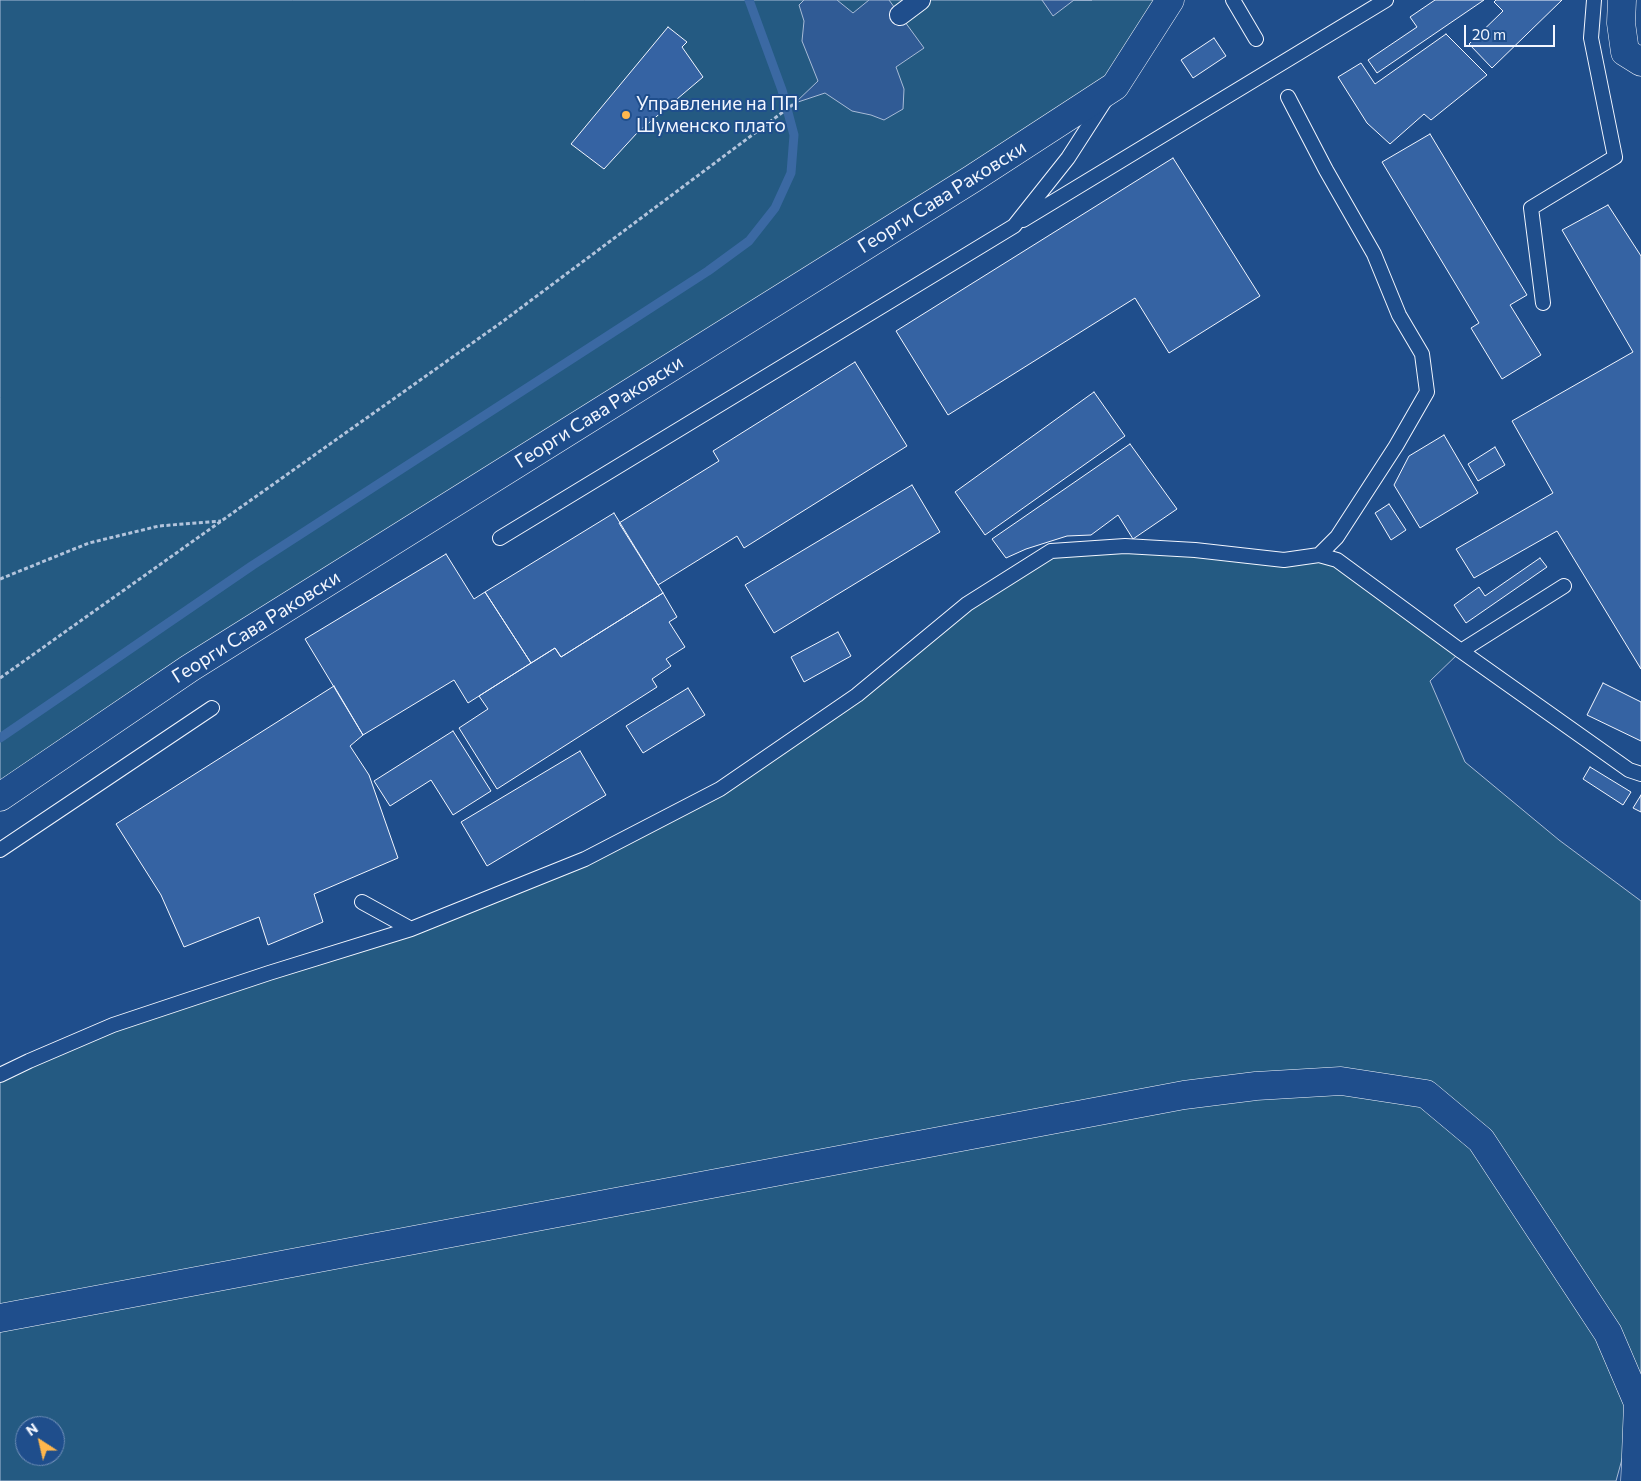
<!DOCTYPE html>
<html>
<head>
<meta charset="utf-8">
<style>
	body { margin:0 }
	#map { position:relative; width:1641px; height:1481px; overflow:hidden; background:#1f4e8c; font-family:Commissioner,sans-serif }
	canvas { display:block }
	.north { position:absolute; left:15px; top:1416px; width:50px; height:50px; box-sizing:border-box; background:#1f4e8c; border:1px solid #7391ba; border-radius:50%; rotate:325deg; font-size:14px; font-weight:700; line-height:20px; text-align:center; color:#f2f6ff }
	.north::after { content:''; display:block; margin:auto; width:18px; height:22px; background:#ffb74d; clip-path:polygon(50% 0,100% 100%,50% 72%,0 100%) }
	.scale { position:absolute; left:1464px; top:25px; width:91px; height:22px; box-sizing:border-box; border:2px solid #f2f6ff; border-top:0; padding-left:6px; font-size:15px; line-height:18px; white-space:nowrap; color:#f2f6ff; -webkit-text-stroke:4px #1f4e8c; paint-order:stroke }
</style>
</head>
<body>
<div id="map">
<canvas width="1641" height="1481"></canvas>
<div class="north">N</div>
<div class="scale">20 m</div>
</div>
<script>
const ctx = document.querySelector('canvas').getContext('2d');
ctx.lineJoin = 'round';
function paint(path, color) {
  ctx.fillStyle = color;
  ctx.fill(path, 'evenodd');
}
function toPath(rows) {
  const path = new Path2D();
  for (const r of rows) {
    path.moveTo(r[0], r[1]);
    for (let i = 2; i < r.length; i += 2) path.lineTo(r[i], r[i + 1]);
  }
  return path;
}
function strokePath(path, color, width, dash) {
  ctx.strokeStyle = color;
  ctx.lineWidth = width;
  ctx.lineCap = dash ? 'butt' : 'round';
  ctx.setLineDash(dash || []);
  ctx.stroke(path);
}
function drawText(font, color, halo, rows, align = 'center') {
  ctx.font = font + ' Commissioner,sans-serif';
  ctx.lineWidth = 4;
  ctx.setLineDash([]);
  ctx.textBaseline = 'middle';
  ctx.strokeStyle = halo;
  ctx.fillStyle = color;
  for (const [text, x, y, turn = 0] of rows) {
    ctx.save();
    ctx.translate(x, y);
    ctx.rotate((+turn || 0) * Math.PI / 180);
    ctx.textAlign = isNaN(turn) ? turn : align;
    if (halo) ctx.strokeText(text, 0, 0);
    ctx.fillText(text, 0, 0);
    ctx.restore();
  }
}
const green = toPath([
	[0,0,1170,0,1115,86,0,796,0,0],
	[1051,551,1319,555,1461,651,1430,681,1465,762,1559,840,1641,901,1641,1421,1637,1405,1616,1481,0,1481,0,1075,269,973,585,859,720,789,857,695,967,604,1051,551],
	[25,1426,55,1426,55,1456,25,1456,25,1426]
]);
paint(green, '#245a82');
strokePath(green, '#a8bbd7', 1);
const parking = toPath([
	[804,0,837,0,853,13,869,0,889,0,924,48,896,67,904,89,903,109,884,120,871,115,852,111,825,93,795,103,818,81,802,41,804,21,799,5,804,0],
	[1042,0,1092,0,1074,0,1053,16,1042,0]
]);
paint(parking, '#305b95');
strokePath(parking, '#a8bbd7', 1);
strokePath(toPath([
	[0,738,253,565,708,271,749,241,775,208,791,173,794,135,782,90,749,0]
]), '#3b69a3', 9);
const building = toPath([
	[1435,0,1484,0,1377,73,1368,60,1417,27,1410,17,1435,0],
	[1496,0,1562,0,1492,68,1469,44,1503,11,1494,2,1496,0],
	[668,27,687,42,682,47,703,77,637,133,604,169,571,144,668,27],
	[1446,34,1487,75,1431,120,1424,114,1390,144,1367,123,1338,77,1361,63,1375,84,1446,34],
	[1214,38,1226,56,1193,78,1181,60,1214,38],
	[1430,134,1527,295,1510,305,1541,355,1502,379,1471,328,1479,323,1382,162,1430,134],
	[1173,158,1260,296,1169,353,1135,298,948,415,896,331,1173,158],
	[1608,205,1641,256,1641,669,1557,531,1474,578,1456,549,1553,493,1512,421,1633,352,1562,230,1608,205],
	[855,362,907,446,744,548,737,536,658,585,619,523,719,461,713,451,855,362],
	[1094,392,1125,436,985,535,955,492,1094,392],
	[1444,435,1478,493,1420,528,1394,485,1409,456,1444,435],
	[1130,444,1177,509,1133,539,1118,515,1091,535,1067,536,1026,549,1006,558,992,539,1130,444],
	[1495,447,1505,465,1478,481,1468,464,1495,447],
	[912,485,940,532,774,633,745,585,912,485],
	[1389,504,1406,530,1391,540,1375,513,1389,504],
	[614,513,663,593,561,657,555,648,531,663,485,592,614,513],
	[446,554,474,599,485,592,531,663,468,703,454,680,363,735,305,639,446,554],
	[1540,558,1547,567,1466,623,1454,605,1479,587,1485,596,1540,558],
	[663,593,677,617,669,622,685,647,666,659,671,666,652,679,657,687,497,789,459,728,488,709,479,696,555,648,561,657,663,593],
	[838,632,851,656,804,682,791,657,838,632],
	[1603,683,1641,702,1641,741,1587,715,1603,683],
	[334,686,363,735,350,746,369,775,398,858,314,894,323,922,268,945,259,917,184,947,161,895,116,824,334,686],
	[688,688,705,715,643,753,626,726,688,688],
	[453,731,491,791,453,815,431,780,390,806,374,781,453,731],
	[580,751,606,795,487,866,461,822,580,751],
	[1590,767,1631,792,1623,805,1583,779,1590,767],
	[1641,795,1641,812,1633,808,1641,795]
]);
paint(building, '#3563a3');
strokePath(building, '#f2f6ff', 1);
const service = toPath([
	[1233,0,1256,39],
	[1288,97,1326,170,1374,254,1399,315,1422,354,1427,392,1396,446,1337,537,1319,555,1337,560,1461,651,1564,586],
	[1023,220,1386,0],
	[1543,303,1531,208,1615,157,1591,38,1594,0],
	[500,538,1014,226,1068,158,1106,99],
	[1461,651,1629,770,1641,774],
	[0,850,212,708],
	[362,902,411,929,585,859,720,789,857,695,967,604,1051,551,1125,546,1195,550,1284,560,1319,555],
	[0,1075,29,1061,113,1025,269,973,411,929]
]);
const pedestrian = toPath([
	[900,15,920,0]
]);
const minor = toPath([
	[1622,0,1621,23,1625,52,1641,62],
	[0,797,190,668,972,179,1115,86,1170,0],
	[0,1318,1184,1095,1256,1086,1341,1081,1426,1094,1481,1140,1608,1333,1638,1403,1635,1481]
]);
strokePath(service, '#f2f6ff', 16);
strokePath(pedestrian, '#f2f6ff', 22);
strokePath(minor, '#f2f6ff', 29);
strokePath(toPath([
	[0,579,89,543,159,526,221,521],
	[0,678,502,322,795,103]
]), '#b3c4dc', 3, [4, 2.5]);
strokePath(service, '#1f4e8c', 14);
strokePath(pedestrian, '#1f4e8c', 20);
strokePath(minor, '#1f4e8c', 28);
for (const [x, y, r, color] of [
	[626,115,5,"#ffb74d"]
]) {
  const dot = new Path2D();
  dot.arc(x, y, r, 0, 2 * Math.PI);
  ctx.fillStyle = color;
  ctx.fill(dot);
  strokePath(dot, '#1f4e8c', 2);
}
drawText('19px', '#f2f6ff', '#1f4e8c', [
	["Управление на ПП",636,104],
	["Шуменско плато",636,126]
], 'left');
drawText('19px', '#f2f6ff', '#1f4e8c', [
	["Георги Сава Раковски",942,197,-32],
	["Георги Сава Раковски",599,412,-32],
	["Георги Сава Раковски",256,627,-32]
]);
</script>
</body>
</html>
